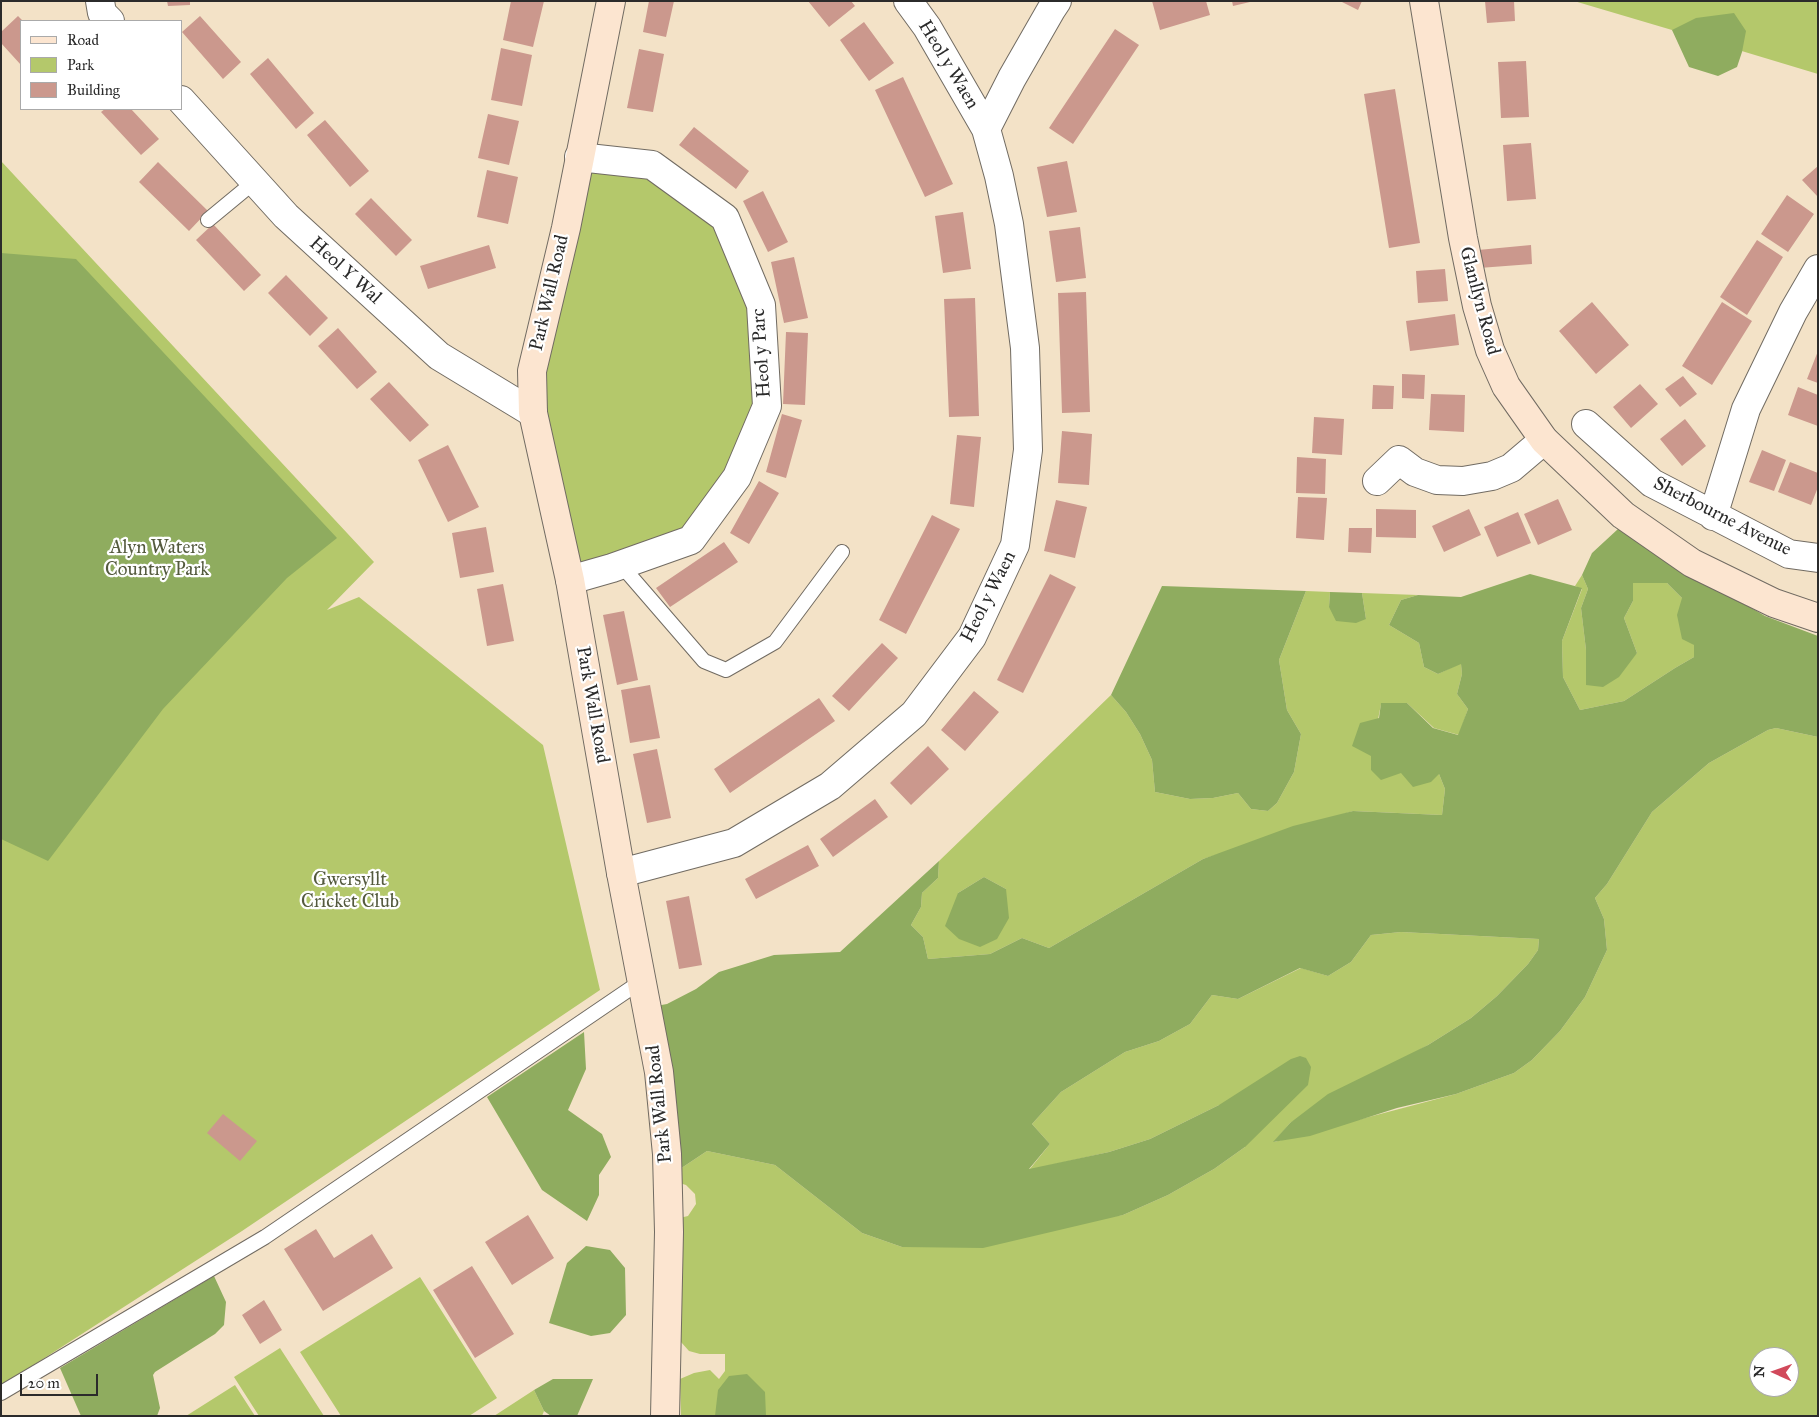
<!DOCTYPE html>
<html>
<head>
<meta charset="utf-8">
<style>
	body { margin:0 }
	#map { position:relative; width:1819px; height:1417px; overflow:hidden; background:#f3e2c7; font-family:"IM FELL Great Primer",serif }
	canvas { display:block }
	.frame { position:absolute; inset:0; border:2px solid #2b2b2b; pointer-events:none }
	.legend { position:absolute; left:20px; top:20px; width:162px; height:90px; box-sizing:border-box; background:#fff; border:1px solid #aaa; margin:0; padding:6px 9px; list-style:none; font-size:15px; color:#2b2b2b }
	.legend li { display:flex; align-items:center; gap:10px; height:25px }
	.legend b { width:25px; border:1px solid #aaa }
	.north { position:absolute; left:1749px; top:1347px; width:50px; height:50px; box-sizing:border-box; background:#fff; border:1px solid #aaa; border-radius:50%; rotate:272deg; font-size:14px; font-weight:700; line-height:20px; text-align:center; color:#2b2b2b }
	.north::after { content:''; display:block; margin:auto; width:18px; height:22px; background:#d1495b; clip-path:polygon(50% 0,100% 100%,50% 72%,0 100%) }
	.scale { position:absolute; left:20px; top:1374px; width:78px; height:22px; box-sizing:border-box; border:2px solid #2b2b2b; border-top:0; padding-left:6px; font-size:15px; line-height:18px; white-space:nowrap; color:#2b2b2b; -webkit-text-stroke:4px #fff; paint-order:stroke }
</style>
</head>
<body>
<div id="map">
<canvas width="1819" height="1417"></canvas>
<div class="frame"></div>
<ul class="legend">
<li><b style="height:6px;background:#fce5d0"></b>Road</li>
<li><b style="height:14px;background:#b4c86b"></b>Park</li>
<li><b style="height:14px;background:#cb988d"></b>Building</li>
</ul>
<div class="north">N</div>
<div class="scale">20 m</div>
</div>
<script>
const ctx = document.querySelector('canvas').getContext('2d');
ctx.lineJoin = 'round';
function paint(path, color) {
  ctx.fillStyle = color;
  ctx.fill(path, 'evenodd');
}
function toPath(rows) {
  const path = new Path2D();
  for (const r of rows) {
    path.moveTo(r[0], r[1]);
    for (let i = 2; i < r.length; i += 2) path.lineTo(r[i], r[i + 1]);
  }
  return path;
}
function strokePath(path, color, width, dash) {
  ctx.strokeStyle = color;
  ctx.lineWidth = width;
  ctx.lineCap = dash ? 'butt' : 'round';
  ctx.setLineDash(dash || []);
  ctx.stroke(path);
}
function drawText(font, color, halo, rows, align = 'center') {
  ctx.font = font + ' "IM FELL Great Primer",serif';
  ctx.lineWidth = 4.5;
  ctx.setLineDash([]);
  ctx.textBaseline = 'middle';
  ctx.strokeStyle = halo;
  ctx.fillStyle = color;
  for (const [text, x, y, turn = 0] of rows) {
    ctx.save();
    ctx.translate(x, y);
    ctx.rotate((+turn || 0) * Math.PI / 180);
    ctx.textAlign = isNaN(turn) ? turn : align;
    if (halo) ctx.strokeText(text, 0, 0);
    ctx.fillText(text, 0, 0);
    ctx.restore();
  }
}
paint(toPath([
	[1574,1,1818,1,1818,74,1672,30],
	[579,157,652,165,725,218,761,305,767,406,691,540,570,580,533,413],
	[1,161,374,562,327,610,359,597,543,745,600,990,242,1231,1,1386],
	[1582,575,1588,589,1581,608,1586,650,1586,685,1637,653,1624,618,1633,601,1633,583,1667,583,1682,598,1694,645,1694,657,1675,668,1624,701,1580,710,1563,677,1562,641,1582,589,1575,586],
	[1306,591,1330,592,1329,607,1366,619,1362,593,1418,595,1401,600,1389,625,1419,643,1424,667,1438,674,1461,663,1462,674,1457,694,1468,709,1459,735,1434,728,1407,703,1381,704,1371,756,1371,770,1401,773,1439,774,1445,789,1442,815,1353,811,1203,859,1049,948,1022,938,990,954,928,959,923,937,911,925,921,907,922,893,938,878,939,861,1111,695,1126,712,1140,734,1152,760,1155,792,1190,799,1213,798,1238,793,1251,809,1268,811,1277,803,1294,772,1301,734,1287,710,1279,660],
	[984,877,1006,889,958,893],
	[1776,728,1818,737,1818,1416,681,1416,680,1379,694,1373,710,1370,719,1379,725,1371,725,1354,700,1354,689,1351,681,1342,680,1249,675,1219,688,1216,696,1204,695,1194,686,1185,673,1181,674,1173,707,1151,775,1165,862,1233,902,1247,1123,1215,1168,1195,1214,1169,1245,1147,1219,1105,1150,1139,1109,1152,1029,1170,1050,1144,1032,1124,1061,1092,1125,1052,1159,1041,1190,1024,1212,995,1238,999,1301,968,1328,976,1351,962,1371,935,1401,932,1539,939,1538,950,1528,964,1497,996,1471,1018,1428,1045,1290,1123,1274,1142,1456,1094,1514,1073,1532,1060,1560,1031,1585,997,1607,950,1604,919,1595,898,1607,884,1652,812,1709,763,1768,730],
	[1759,1357,1789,1357,1789,1387,1759,1387],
	[420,1277,497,1398,469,1416,341,1416,300,1352],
	[280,1348,324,1416,259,1416,234,1377],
	[235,1385,255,1416,186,1416],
	[534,1390,544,1411,542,1416,494,1416]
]), '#b4c86b');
paint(toPath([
	[1734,13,1746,31,1742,52,1737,67,1718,76,1689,67,1672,30,1696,18],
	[1,253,76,259,337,538,287,578,163,709,48,861,1,839],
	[1618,529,1765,616,1818,636,1818,737,1776,728,1768,730,1709,763,1652,812,1607,884,1595,898,1604,919,1607,950,1585,997,1560,1031,1532,1060,1514,1073,1456,1094,1397,1108,1310,1136,1273,1142,1290,1123,1328,1094,1428,1045,1471,1018,1497,996,1528,964,1538,950,1539,939,1401,932,1371,935,1351,962,1328,976,1300,968,1238,999,1212,995,1190,1024,1159,1041,1125,1052,1061,1092,1032,1124,1050,1144,1029,1169,1109,1152,1150,1139,1219,1105,1291,1059,1300,1056,1306,1058,1311,1067,1308,1085,1245,1147,1214,1169,1168,1195,1123,1215,983,1248,902,1247,862,1233,775,1165,707,1151,674,1173,656,1006,667,1004,696,989,719,972,774,955,840,952,939,861,938,878,922,893,921,907,911,925,923,937,928,959,990,954,1022,938,1049,948,1203,859,1293,826,1353,811,1442,815,1445,789,1439,774,1431,782,1413,787,1401,773,1381,780,1371,770,1371,756,1352,746,1360,723,1379,718,1381,703,1407,703,1433,728,1458,735,1468,709,1457,694,1462,674,1461,664,1438,674,1424,667,1419,643,1389,625,1401,600,1418,595,1461,597,1530,574,1582,588,1562,641,1563,677,1580,710,1624,701,1675,668,1694,657,1694,645,1682,639,1677,615,1682,598,1667,583,1633,583,1633,601,1624,618,1637,653,1619,677,1603,687,1586,685,1586,650,1581,608,1588,589,1582,575,1592,553],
	[1162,586,1306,591,1279,660,1287,710,1301,734,1294,772,1277,803,1268,811,1251,809,1238,793,1213,798,1190,799,1155,792,1152,760,1140,734,1126,712,1111,695],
	[1330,592,1362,593,1366,619,1356,623,1336,621,1329,607],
	[984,877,1006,889,1009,918,997,939,980,947,959,939,945,926,958,893],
	[584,1032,586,1069,568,1110,602,1134,611,1157,599,1175,599,1195,587,1221,542,1190,487,1097],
	[586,1246,610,1250,625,1268,626,1315,610,1333,591,1336,549,1323,567,1263],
	[214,1276,226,1302,224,1325,215,1334,155,1372,153,1375,160,1408,157,1416,81,1416,60,1368],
	[747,1374,765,1392,766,1416,715,1416,718,1390,729,1376],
	[553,1379,593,1379,577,1416,551,1416,544,1411,534,1390]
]), '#8fac5f');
paint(toPath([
	[167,1,190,1,190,5,168,6],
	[511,1,544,1,533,47,503,40],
	[649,1,674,1,666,37,643,32],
	[808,1,851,1,855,6,829,27],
	[1152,1,1206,1,1210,15,1160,30],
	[1232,1,1250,1,1250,2,1233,6],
	[1340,1,1362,1,1358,10],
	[1485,1,1514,1,1515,21,1487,23],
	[18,16,23,21,21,21,21,65,1,43,1,32],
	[200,16,241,62,223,79,182,32],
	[864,22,894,63,869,81,840,40],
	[1115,29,1139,45,1073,144,1049,128],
	[501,48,532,55,522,106,491,100],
	[639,49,664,54,653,112,627,108],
	[268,58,314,113,296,129,250,74],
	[1526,61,1529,117,1501,118,1498,62],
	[903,77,953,184,925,197,875,90],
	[1395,89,1420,243,1389,248,1364,94],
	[105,109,131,109,159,139,141,155,101,112],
	[488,114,519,121,509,165,478,158],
	[325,120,369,171,350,187,307,135],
	[694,127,749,171,736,189,679,145],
	[1531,143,1536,199,1507,201,1503,145],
	[1067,161,1077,212,1047,217,1037,167],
	[158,162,208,211,189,231,139,182],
	[1818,166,1818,197,1802,180],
	[487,170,518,177,508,224,477,217],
	[763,191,788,242,768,252,743,201],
	[1787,195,1814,214,1788,252,1761,234],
	[371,198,412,240,396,256,355,214],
	[963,212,971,269,943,273,935,216],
	[213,224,261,275,244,291,196,240],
	[1080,227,1086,278,1056,282,1049,231],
	[1757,240,1783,257,1747,315,1720,297],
	[489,245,496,268,428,289,420,266],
	[1531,245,1532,264,1479,268,1478,250],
	[794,257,808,318,784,323,771,262],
	[1445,269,1448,301,1418,303,1416,271],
	[286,275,328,318,310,336,268,293],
	[1086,292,1090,412,1062,413,1058,293],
	[975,298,979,416,949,417,944,299],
	[1592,302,1629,345,1596,374,1559,331],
	[1722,302,1752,321,1712,385,1682,366],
	[1455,314,1459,345,1410,351,1406,321],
	[338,328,377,372,357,389,318,346],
	[786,332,808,333,805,405,783,404],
	[1818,351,1818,383,1807,379],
	[1402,374,1425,375,1424,399,1402,398],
	[1683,376,1697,394,1680,407,1665,389],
	[389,382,429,425,410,442,370,399],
	[1640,384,1658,404,1631,428,1613,407],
	[1373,385,1394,386,1393,409,1372,409],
	[1798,387,1818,395,1818,426,1788,415],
	[1431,394,1465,395,1464,432,1429,430],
	[782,414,802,420,786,478,766,472],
	[1314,417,1344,419,1342,455,1312,453],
	[1685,419,1706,446,1682,466,1660,439],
	[1062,431,1092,434,1089,485,1058,483],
	[957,435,981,437,974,507,950,504],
	[448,445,479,507,448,522,418,460],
	[1762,450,1786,460,1774,491,1749,482],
	[1297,457,1326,459,1325,494,1296,493],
	[1790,462,1818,473,1818,487,1811,505,1778,492],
	[759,481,779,493,749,544,730,533],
	[1298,497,1327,498,1324,540,1296,538],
	[1558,499,1572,530,1538,545,1524,514],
	[1056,500,1087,507,1075,558,1044,551],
	[1376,509,1416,510,1416,538,1376,537],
	[1469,509,1481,535,1444,552,1432,526],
	[1518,512,1531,543,1497,557,1484,527],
	[932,515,960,529,906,634,879,620],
	[486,527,494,572,460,578,452,533],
	[1349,528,1372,528,1371,553,1348,552],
	[724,542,738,562,670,607,656,588],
	[1050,574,1076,587,1023,693,997,680],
	[503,584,514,641,487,646,477,589],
	[624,611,638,680,617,685,603,615],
	[882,643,898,658,849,711,832,696],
	[650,685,660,738,630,743,621,690],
	[974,691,999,712,965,751,941,730],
	[819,698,835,721,730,793,714,769],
	[928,746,949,769,911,805,890,783],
	[657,749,671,818,647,823,633,754],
	[875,799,888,817,833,857,820,839],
	[808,845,819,866,756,899,745,879],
	[689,896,702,965,679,969,666,901],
	[223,1114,257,1141,240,1161,207,1133],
	[528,1215,554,1258,512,1285,485,1242],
	[316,1229,334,1258,372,1234,393,1268,323,1311,284,1249],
	[472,1266,514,1334,475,1358,433,1290],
	[264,1300,282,1330,260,1344,242,1315]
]), '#cb988d');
const lane = toPath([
	[208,220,254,182],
	[621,565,704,661,726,670,775,642,842,552],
	[1,1393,265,1237,643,980]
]);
const street = toPath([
	[100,1,102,13,110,21],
	[181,100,286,216,439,356,533,413],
	[986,129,1012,78,1051,10,1057,1],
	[1586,424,1652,483,1789,554,1818,558],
	[1377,481,1399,460,1415,472,1437,480,1463,481,1492,476,1511,468,1544,440],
	[1713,516,1746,409,1793,312,1818,269],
	[570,580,612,568,691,540,737,477,767,406,761,305,725,218,652,165,579,157],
	[621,873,734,843,830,786,914,714,972,637,1015,545,1028,450,1025,348,1009,224,999,176,986,129,927,27,908,1]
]);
const secondary = toPath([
	[611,1,566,228,532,371,533,413,570,580,621,873,659,1072,667,1154,669,1232,665,1416],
	[1424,1,1463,238,1477,306,1490,350,1506,386,1544,440,1623,515,1692,563,1774,603,1818,618]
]);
strokePath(lane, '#716b62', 16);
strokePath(street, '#716b62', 30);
strokePath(secondary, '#716b62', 30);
strokePath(lane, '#fff', 14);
strokePath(street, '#fff', 28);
strokePath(secondary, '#fce5d0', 28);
drawText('19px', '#2b2b2b', '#fff', [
	["Heol y Waen",948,65,59],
	["Heol Y Wal",345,271,42],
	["Park Wall Road",550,293,-77],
	["Glanllyn Road",1479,301,75],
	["Heol y Parc",762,353,-94],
	["Sherbourne Avenue",1722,517,27],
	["Heol y Waen",989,597,-63],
	["Park Wall Road",592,705,80],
	["Park Wall Road",660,1104,-96]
]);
drawText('19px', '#545a3e', '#fff', [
	["Alyn Waters",157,548],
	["Country Park",157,570],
	["Gwersyllt",350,880],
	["Cricket Club",350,902]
]);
</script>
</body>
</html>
